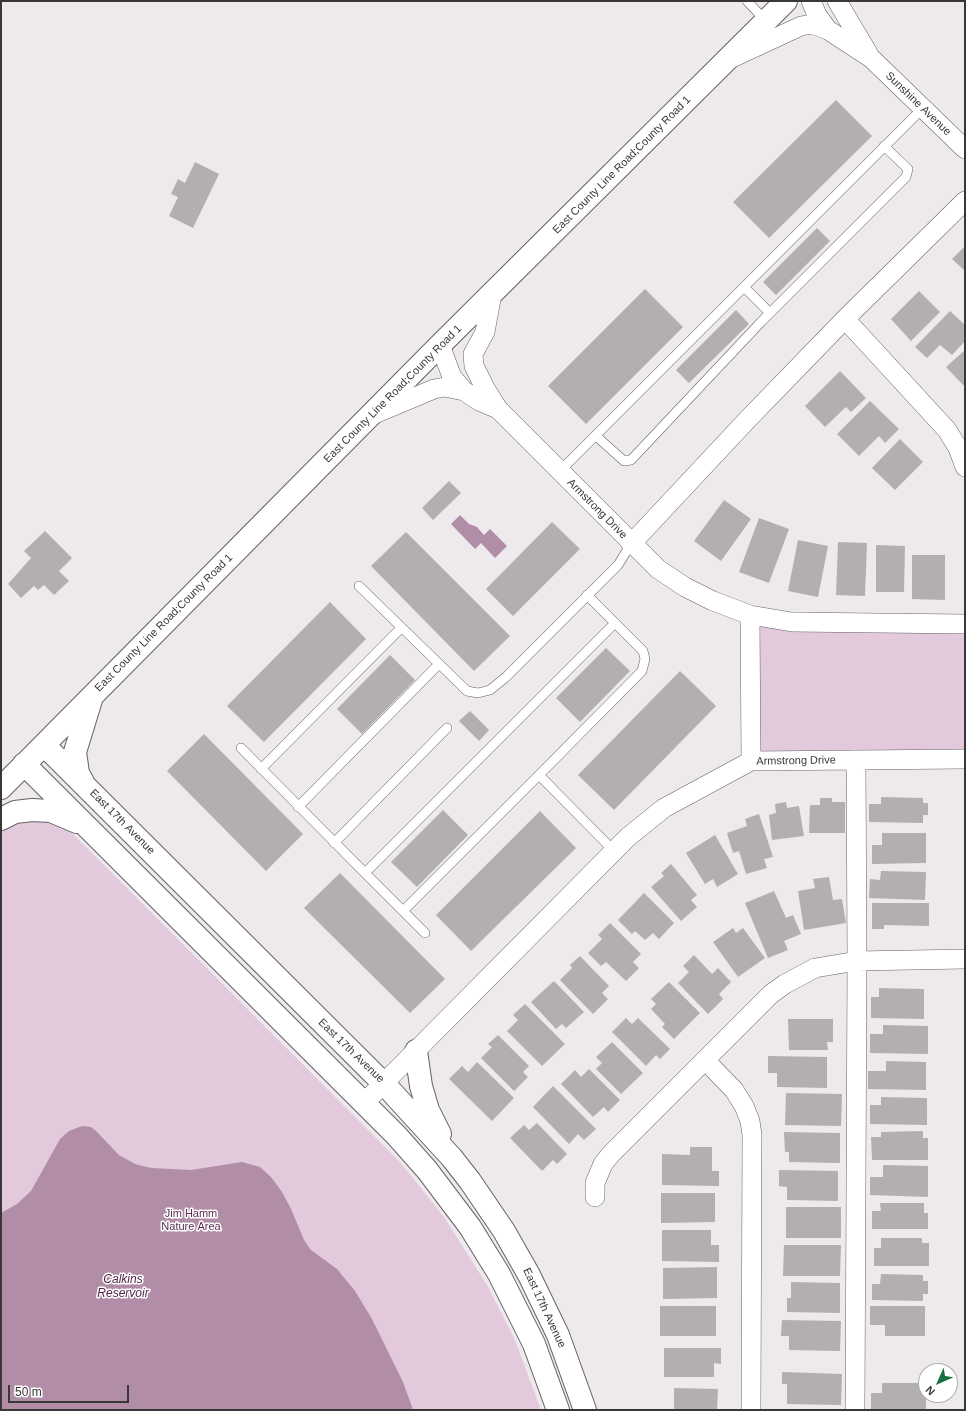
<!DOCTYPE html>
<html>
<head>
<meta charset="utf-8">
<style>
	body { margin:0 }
	#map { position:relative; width:966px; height:1411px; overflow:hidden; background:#eee9ec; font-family:Arial,sans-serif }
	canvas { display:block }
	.frame { position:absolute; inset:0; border:2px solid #393738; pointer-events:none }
	.north { position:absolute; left:918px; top:1363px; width:40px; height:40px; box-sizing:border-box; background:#fff; border:1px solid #b0afaf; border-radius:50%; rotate:225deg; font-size:11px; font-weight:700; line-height:16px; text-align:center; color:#393738 }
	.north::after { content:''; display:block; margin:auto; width:14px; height:18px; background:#1a7043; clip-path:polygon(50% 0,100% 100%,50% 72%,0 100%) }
	.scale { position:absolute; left:8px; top:1385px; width:121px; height:18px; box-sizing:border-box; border:2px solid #393738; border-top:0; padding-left:5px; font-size:12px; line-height:14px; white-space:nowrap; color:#393738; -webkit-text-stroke:3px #fff; paint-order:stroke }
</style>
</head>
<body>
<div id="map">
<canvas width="966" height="1411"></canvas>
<div class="frame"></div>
<div class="north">N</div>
<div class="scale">50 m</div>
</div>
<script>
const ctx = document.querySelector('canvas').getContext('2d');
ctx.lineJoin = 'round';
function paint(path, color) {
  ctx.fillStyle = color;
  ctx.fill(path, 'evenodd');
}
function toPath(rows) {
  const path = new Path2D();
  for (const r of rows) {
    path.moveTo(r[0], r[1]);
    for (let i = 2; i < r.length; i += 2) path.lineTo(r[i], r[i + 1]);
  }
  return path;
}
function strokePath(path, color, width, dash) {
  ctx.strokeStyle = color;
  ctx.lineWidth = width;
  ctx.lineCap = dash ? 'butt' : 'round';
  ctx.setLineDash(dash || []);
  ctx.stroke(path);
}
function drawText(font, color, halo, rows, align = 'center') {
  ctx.font = font + ' Arial,sans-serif';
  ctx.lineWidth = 3;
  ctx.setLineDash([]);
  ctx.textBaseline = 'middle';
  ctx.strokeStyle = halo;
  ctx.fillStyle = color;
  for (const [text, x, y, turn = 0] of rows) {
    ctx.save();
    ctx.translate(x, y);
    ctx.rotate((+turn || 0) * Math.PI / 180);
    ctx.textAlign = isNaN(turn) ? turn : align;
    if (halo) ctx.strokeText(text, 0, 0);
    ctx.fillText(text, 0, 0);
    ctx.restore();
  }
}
paint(toPath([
	[750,615,965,624,965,759,751,761],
	[24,820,45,820,60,823,72,833,400,1162,444,1217,487,1285,515,1340,541,1410,1,1410,1,828]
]), '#e3c9dc');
paint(toPath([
	[460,515,469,524,477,527,484,535,490,529,507,546,495,558,481,543,475,549,451,524],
	[82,1126,91,1127,96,1131,119,1155,135,1164,151,1168,191,1170,242,1162,260,1167,271,1177,282,1192,291,1209,304,1240,311,1250,337,1269,355,1291,372,1319,403,1382,413,1410,1,1410,1,1213,17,1204,31,1191,60,1139,69,1131]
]), '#b18da8');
paint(toPath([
	[836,100,872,136,769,238,733,202],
	[195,162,219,174,193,228,169,216,178,197,171,194,178,179,185,183],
	[817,228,830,241,776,295,763,282],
	[965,246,965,271,952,259],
	[645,289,683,327,586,424,548,386],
	[919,291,940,312,911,341,891,319],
	[736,310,749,324,689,383,676,370],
	[950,311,965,325,965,341,952,355,940,345,927,358,915,347],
	[965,350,965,387,946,367],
	[840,371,866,398,851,412,846,407,825,427,805,406],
	[870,401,899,429,885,443,879,436,859,456,837,434],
	[900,439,923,462,895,490,872,468],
	[449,481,461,493,433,520,422,508],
	[724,500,751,519,721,561,694,541],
	[759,518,789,529,769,583,739,572],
	[552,522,580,549,513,616,486,589],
	[45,531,72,558,59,571,69,581,54,595,44,585,38,590,34,586,21,598,8,584,31,558,24,551],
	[406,532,510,636,474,671,371,566],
	[798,540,828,546,818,597,788,591],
	[838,542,867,543,865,596,836,595],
	[876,545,905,546,904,592,876,592],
	[912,555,945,555,945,600,912,599],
	[330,602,366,639,264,742,227,706],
	[606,648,630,671,580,722,556,698],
	[390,655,415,680,362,734,337,709],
	[680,671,716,706,614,810,578,775],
	[470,711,489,730,479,741,459,721],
	[204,734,303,834,266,871,167,771],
	[881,797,923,798,923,803,928,803,928,815,923,815,923,823,869,822,869,804,881,804],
	[820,798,832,798,832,802,845,802,845,833,809,833,810,805,820,805],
	[786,802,787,808,799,806,804,836,772,840,769,815,776,813,775,804],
	[443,810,468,835,417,887,391,862],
	[540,811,576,848,471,951,436,915],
	[759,814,773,857,764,859,767,868,746,874,739,851,733,853,727,833,747,826,745,819],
	[882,833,926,833,926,863,872,864,872,845,882,845],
	[715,835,738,874,717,887,713,879,705,884,686,853],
	[671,864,697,895,691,900,697,907,681,921,651,887,664,876,661,873],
	[881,871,926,872,925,900,869,898,870,879,880,880],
	[340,873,445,979,410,1013,304,908],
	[829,877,833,900,842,899,846,923,804,930,798,891,815,888,813,879],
	[774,891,786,918,793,915,801,934,784,941,788,950,768,958,745,903],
	[644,893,674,923,659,939,653,933,645,940,635,931,632,934,618,920],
	[872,903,929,903,929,926,884,925,884,929,872,929],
	[610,923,641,954,633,962,639,968,626,981,606,962,601,966,588,953,602,939,598,935],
	[733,928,736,933,743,928,765,958,738,977,713,942],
	[694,955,712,974,718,968,731,982,719,994,723,999,708,1014,678,983,689,972,683,966],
	[580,956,609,986,602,993,608,999,593,1014,560,980,572,968,570,965],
	[554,981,584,1012,566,1028,562,1024,556,1029,531,1002],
	[669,982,700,1013,674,1039,662,1027,665,1024,651,1009,656,1004,651,999],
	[879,988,924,989,924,1019,871,1018,871,997,879,997],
	[525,1004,565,1044,542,1066,507,1031,518,1020,513,1015],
	[626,1018,632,1024,638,1018,670,1049,660,1059,656,1055,646,1066,612,1032],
	[788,1019,833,1019,833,1042,827,1042,828,1050,789,1050],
	[883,1025,928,1026,928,1054,870,1053,870,1034,883,1034],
	[498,1035,529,1066,523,1072,528,1077,514,1091,481,1058,492,1047,488,1044],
	[612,1042,643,1073,621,1094,596,1069,602,1063,596,1057],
	[768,1056,827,1057,827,1088,777,1087,777,1073,768,1073],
	[886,1061,926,1062,926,1090,868,1089,868,1071,886,1071],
	[477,1062,514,1098,492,1121,449,1079,462,1066,468,1072],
	[589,1069,620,1100,608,1112,604,1107,593,1117,561,1084,575,1070,581,1077],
	[553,1086,596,1129,584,1140,578,1134,569,1144,533,1107],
	[786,1093,842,1094,841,1126,785,1125],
	[881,1097,927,1098,927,1125,870,1124,870,1105,881,1105],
	[537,1123,567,1154,557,1164,553,1160,542,1171,510,1138,524,1125,529,1130],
	[923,1131,923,1138,928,1138,928,1160,872,1160,871,1137,881,1137,881,1132],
	[784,1132,840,1133,840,1163,789,1162,789,1152,785,1152],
	[690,1147,712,1147,712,1171,719,1171,719,1186,662,1185,662,1154,690,1155],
	[883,1165,928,1166,928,1197,870,1195,870,1177,883,1177],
	[779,1170,838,1171,838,1201,787,1200,787,1187,779,1186],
	[661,1193,715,1193,715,1222,661,1223],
	[880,1203,924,1203,924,1213,928,1213,928,1229,872,1229,872,1211,881,1211],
	[786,1207,841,1207,841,1238,786,1238],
	[662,1230,711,1230,711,1245,719,1245,719,1262,662,1261],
	[881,1238,922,1238,922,1243,929,1243,929,1266,874,1266,874,1248,881,1248],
	[784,1245,841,1245,840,1276,783,1276],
	[717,1267,717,1298,663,1299,663,1268],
	[881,1274,923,1275,923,1281,928,1281,928,1294,923,1294,923,1301,872,1300,872,1284,880,1284],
	[791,1282,840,1283,840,1313,787,1312,787,1298,791,1298],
	[660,1306,716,1306,716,1336,660,1336],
	[870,1306,925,1306,925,1336,885,1336,885,1325,870,1325],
	[782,1320,841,1321,840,1351,789,1350,789,1336,781,1336],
	[664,1348,721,1348,721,1364,714,1363,714,1377,664,1377],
	[782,1372,842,1374,841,1405,787,1404,787,1384,782,1384],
	[882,1383,926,1383,926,1410,871,1410,871,1393,882,1393],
	[674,1388,718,1389,717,1410,674,1410]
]), '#b3aeb1');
const lane = toPath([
	[747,1,766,21],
	[744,287,770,313],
	[596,436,624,461,631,460,761,322,906,177,908,169,884,146],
	[559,472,923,108],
	[359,586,467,691,478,693,490,690,506,677,618,565,631,544],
	[587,595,643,651,645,659,642,671,539,775,614,851],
	[241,748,365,873,615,623],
	[261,769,401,628],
	[298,807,439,664],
	[334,843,447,728],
	[365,873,403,911,539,775],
	[403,911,425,933]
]);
const street = toPath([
	[811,1,817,15,828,30],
	[837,1,868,53],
	[732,58,801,26,812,24,828,30,871,58,965,149],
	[492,294,485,332,473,354,474,366,485,388,498,409,658,569,685,587,713,601,750,615,792,622,965,624],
	[845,319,947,430,958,448,965,467],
	[440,345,452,377,464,391,479,401,498,409],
	[372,415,434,389,445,387,464,391],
	[631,544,748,419,845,319,965,201],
	[750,615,751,761],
	[856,760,857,961,965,959],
	[705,1060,734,1090,744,1106,750,1121,752,1135,751,1410],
	[364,1103,628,837,664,808,751,761,965,759],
	[595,1197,595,1183,603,1164,611,1154,771,994,785,984,815,968,857,961,855,1410]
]);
const secondary = toPath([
	[44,745,388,1088,452,1158,470,1181,504,1231,529,1275,558,1335,585,1410],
	[24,764,396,1135,427,1170,470,1227,499,1274,534,1344,558,1410],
	[83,782,78,773,75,752,91,700],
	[1,788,440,345,786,1],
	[1,819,15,812,32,810,51,811,77,822],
	[416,1051,421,1086,428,1110,440,1134]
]);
strokePath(lane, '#656164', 10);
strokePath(street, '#656164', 20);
strokePath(secondary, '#656164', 24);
strokePath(lane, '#fff', 9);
strokePath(street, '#fff', 19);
strokePath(secondary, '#fff', 22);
drawText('11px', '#393738', '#fff', [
	["Sunshine Avenue",918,104,44],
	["East County Line Road;County Road 1",622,165,-45],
	["East County Line Road;County Road 1",393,394,-45],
	["Armstrong Drive",597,509,45],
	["East County Line Road;County Road 1",164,623,-45],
	["Armstrong Drive",796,761,-1],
	["East 17th Avenue",122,822,45],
	["East 17th Avenue",351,1051,44],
	["East 17th Avenue",544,1308,65]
]);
drawText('11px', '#5d2e53', '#fff', [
	["Jim Hamm",191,1214],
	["Nature Area",191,1227]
]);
drawText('italic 12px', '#522449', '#fff', [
	["Calkins",123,1280],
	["Reservoir",123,1294]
]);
</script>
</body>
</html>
